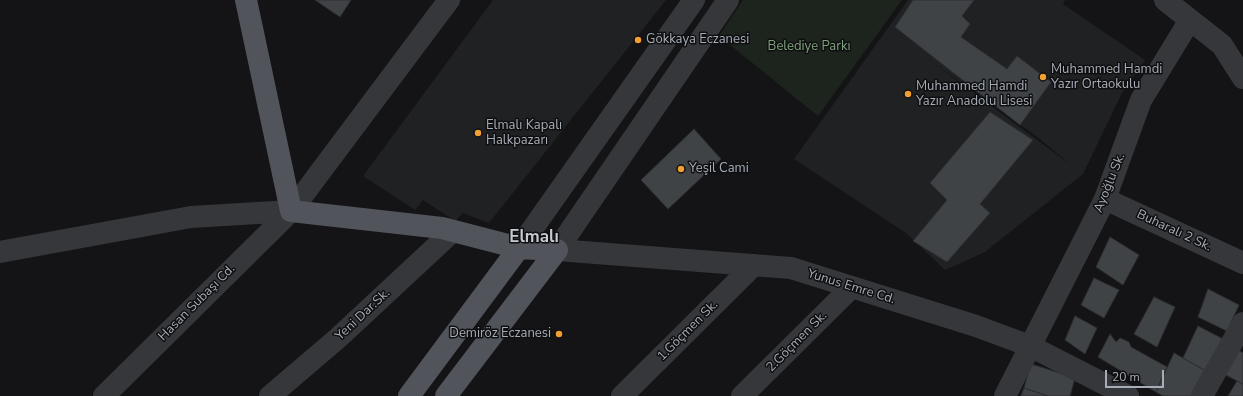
<!DOCTYPE html>
<html>
<head>
<meta charset="utf-8">
<style>
	body { margin:0 }
	#map { position:relative; width:1243px; height:396px; overflow:hidden; background:#141416; font-family:"Nunito Sans",sans-serif }
	canvas { display:block }
	.scale { position:absolute; left:1105px; top:370px; width:59px; height:18px; box-sizing:border-box; border:2px solid #a6adb6; border-top:0; padding-left:5px; font-size:12px; line-height:14px; white-space:nowrap; color:#a6adb6; -webkit-text-stroke:3px #0f0f11; paint-order:stroke }
</style>
</head>
<body>
<div id="map">
<canvas width="1243" height="396"></canvas>
<div class="scale">20 m</div>
</div>
<script>
const ctx = document.querySelector('canvas').getContext('2d');
ctx.lineJoin = 'round';
function paint(path, color) {
  ctx.fillStyle = color;
  ctx.fill(path, 'evenodd');
}
function toPath(rows) {
  const path = new Path2D();
  for (const r of rows) {
    path.moveTo(r[0], r[1]);
    for (let i = 2; i < r.length; i += 2) path.lineTo(r[i], r[i + 1]);
  }
  return path;
}
function strokePath(path, color, width, dash) {
  ctx.strokeStyle = color;
  ctx.lineWidth = width;
  ctx.lineCap = dash ? 'butt' : 'round';
  ctx.setLineDash(dash || []);
  ctx.stroke(path);
}
function drawText(font, color, halo, rows, align = 'center') {
  ctx.font = font + ' "Nunito Sans",sans-serif';
  ctx.lineWidth = 3;
  ctx.setLineDash([]);
  ctx.textBaseline = 'middle';
  ctx.strokeStyle = halo;
  ctx.fillStyle = color;
  for (const [text, x, y, turn = 0] of rows) {
    ctx.save();
    ctx.translate(x, y);
    ctx.rotate((+turn || 0) * Math.PI / 180);
    ctx.textAlign = isNaN(turn) ? turn : align;
    if (halo) ctx.strokeText(text, 0, 0);
    ctx.fillText(text, 0, 0);
    ctx.restore();
  }
}
paint(toPath([
	[493,0,666,0,489,223,463,213,455,221,423,200,415,210,363,176],
	[908,0,1065,0,1063,4,1145,60,1122,93,1083,174,985,252,945,270,906,233,794,159],
	[924,56,1036,136,1071,165]
]), '#202123');
paint(toPath([
	[743,0,902,0,818,116,719,36]
]), '#1c241d');
const building = toPath([
	[315,0,351,0,340,17,315,0],
	[913,0,974,0,962,16,970,24,961,37,1007,69,1017,56,1051,82,1020,125,895,27,913,0],
	[990,112,1033,140,980,204,990,213,947,262,913,241,947,200,930,183,990,112],
	[694,129,721,159,668,209,641,180,694,129],
	[1110,237,1139,255,1123,285,1096,267,1110,237],
	[1094,278,1119,290,1104,318,1081,305,1094,278],
	[1208,289,1239,305,1227,331,1198,317,1208,289],
	[1154,297,1175,307,1157,347,1134,334,1154,297],
	[1075,316,1097,328,1085,354,1065,340,1075,316],
	[1198,326,1223,339,1206,371,1183,358,1198,326],
	[1110,334,1116,342,1120,338,1129,342,1131,347,1167,367,1156,392,1098,357,1110,334],
	[1238,350,1243,353,1243,384,1224,374,1238,350],
	[1174,353,1206,371,1193,396,1163,396,1156,392,1174,353],
	[1031,364,1075,378,1070,396,1048,396,1024,388,1031,364],
	[1237,381,1243,384,1243,396,1228,396,1237,381],
	[1024,388,1048,396,1021,396,1024,388]
]);
paint(building, '#404346');
strokePath(building, '#2e2f32', 1);
strokePath(toPath([
	[728,0,557,250,791,268,976,326,1030,346,1128,396],
	[1165,0,1222,45,1243,78],
	[1105,199,1243,263],
	[519,248,694,0],
	[0,252,191,217,291,211],
	[104,396,291,211,449,0],
	[270,396,338,338,453,231],
	[622,396,754,265],
	[742,396,852,287],
	[1005,396,1105,199,1141,100,1190,20],
	[1202,396,1243,323]
]), '#35373b', 22);
strokePath(toPath([
	[246,0,291,211,442,228,519,248,557,250],
	[409,396,519,248],
	[446,396,557,250]
]), '#51545a', 22);
for (const [x, y, r, color] of [
	[638,40,4,"#f29f31"],
	[1043,77,4,"#f29f31"],
	[908,94,4,"#f29f31"],
	[478,133,4,"#f29f31"],
	[681,169,4,"#f29f31"],
	[559,334,4,"#f29f31"]
]) {
  const dot = new Path2D();
  dot.arc(x, y, r, 0, 2 * Math.PI);
  ctx.fillStyle = color;
  ctx.fill(dot);
  strokePath(dot, '#0f0f11', 1.5);
}
drawText('13px', '#a6adb6', '#0f0f11', [
	["Gökkaya Eczanesi",646,40],
	["Muhammed Hamdi",1051,70],
	["Yazır Ortaokulu",1051,85],
	["Muhammed Hamdi",916,87],
	["Yazır Anadolu Lisesi",916,102],
	["Elmalı Kapalı",486,126],
	["Halkpazarı",486,141],
	["Yeşil Cami",689,169],
	["Demiröz Eczanesi",551,334,"right"]
], 'left');
drawText('13px', '#7ea27d', '#0f0f11', [
	["Belediye Parkı",809,47]
]);
drawText('13px', '#a6adb6', '#0f0f11', [
	["Ayoğlu Sk.",1110,183,-68],
	["Buharalı 2 Sk.",1174,231,25],
	["Yunus Emre Cd.",851,287,17],
	["Hasan Subaşı Cd.",197,303,-45],
	["Yeni Dar.Sk.",363,315,-43],
	["1.Göçmen Sk.",688,331,-45],
	["2.Göçmen Sk.",797,342,-45]
]);
drawText('bold 17px', '#c7cbd2', '#0f0f11', [
	["Elmalı",534,238]
]);
</script>
</body>
</html>
